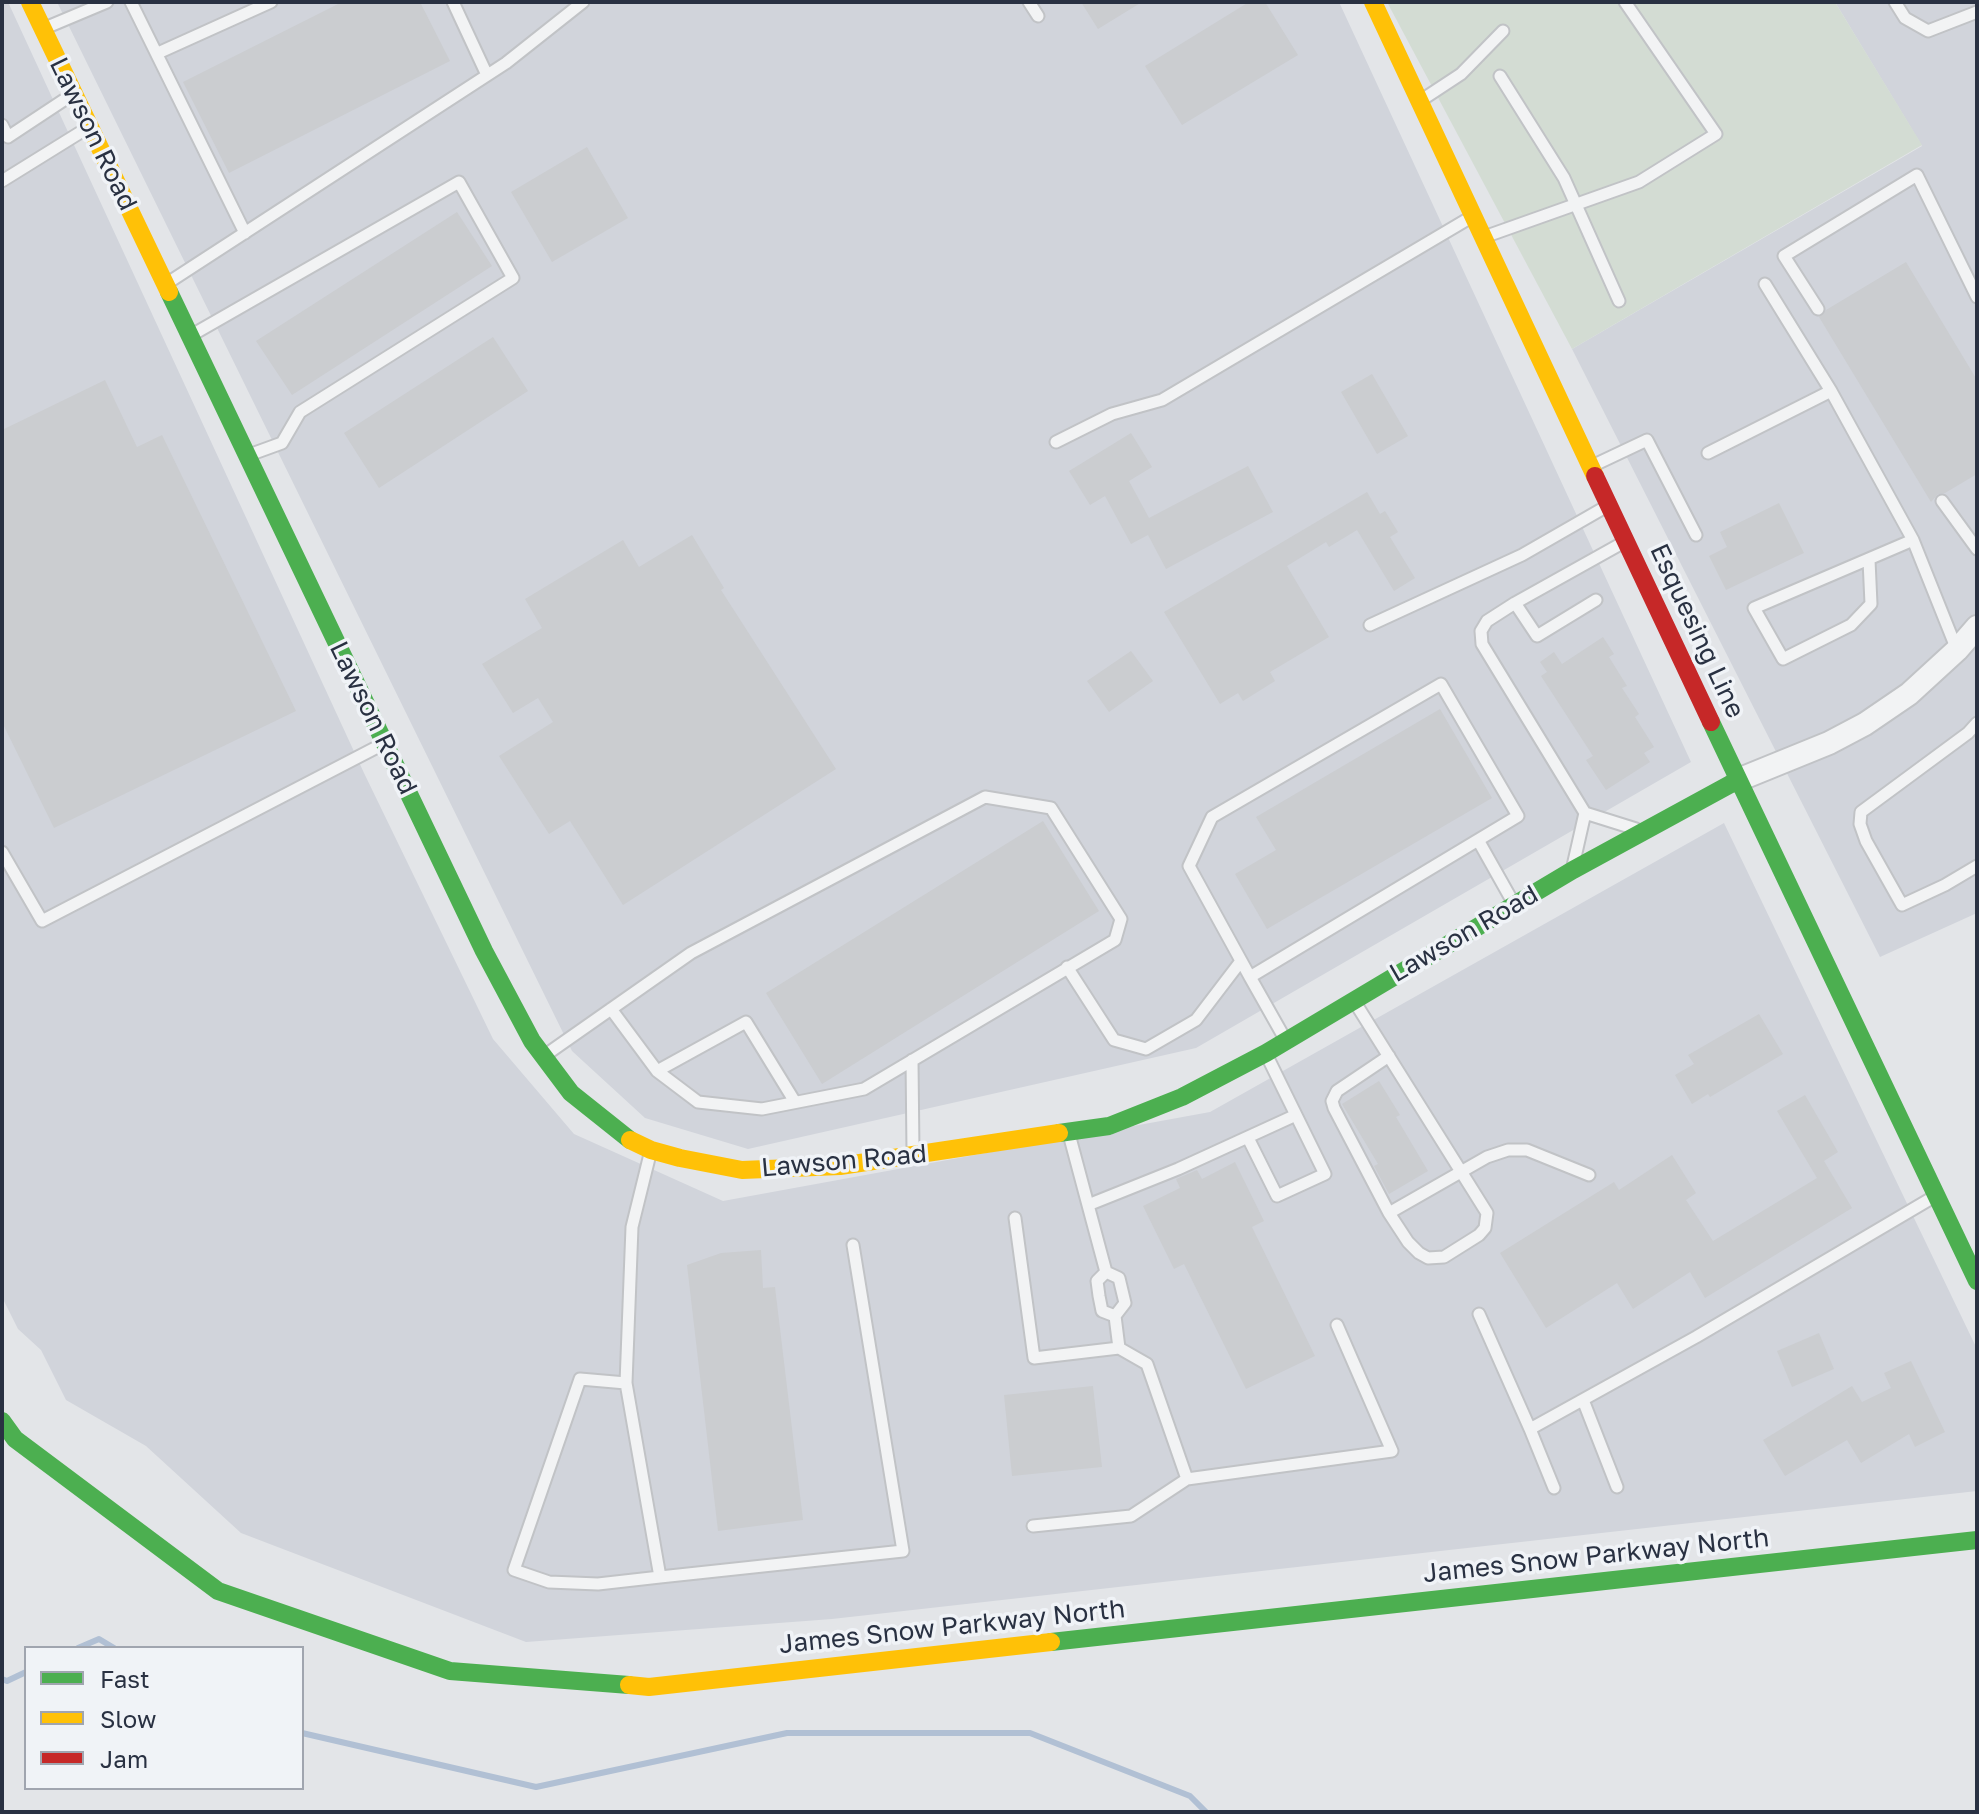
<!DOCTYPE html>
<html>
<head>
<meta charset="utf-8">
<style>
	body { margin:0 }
	#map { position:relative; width:1979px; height:1814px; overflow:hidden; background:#e3e5e8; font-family:"Golos Text",sans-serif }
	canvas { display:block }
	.frame { position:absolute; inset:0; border:4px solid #293142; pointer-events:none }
	.legend { position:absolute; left:24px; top:1646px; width:280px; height:144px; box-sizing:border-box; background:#f0f3f7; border:2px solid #a0a5af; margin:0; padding:10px 14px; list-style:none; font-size:24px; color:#293142 }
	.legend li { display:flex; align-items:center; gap:16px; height:40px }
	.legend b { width:40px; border:2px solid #a0a5af }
</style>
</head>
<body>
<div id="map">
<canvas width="1979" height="1814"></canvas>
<div class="frame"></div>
<ul class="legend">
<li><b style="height:10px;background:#4caf50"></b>Fast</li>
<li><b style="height:10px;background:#ffc107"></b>Slow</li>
<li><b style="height:10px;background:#c62828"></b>Jam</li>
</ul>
</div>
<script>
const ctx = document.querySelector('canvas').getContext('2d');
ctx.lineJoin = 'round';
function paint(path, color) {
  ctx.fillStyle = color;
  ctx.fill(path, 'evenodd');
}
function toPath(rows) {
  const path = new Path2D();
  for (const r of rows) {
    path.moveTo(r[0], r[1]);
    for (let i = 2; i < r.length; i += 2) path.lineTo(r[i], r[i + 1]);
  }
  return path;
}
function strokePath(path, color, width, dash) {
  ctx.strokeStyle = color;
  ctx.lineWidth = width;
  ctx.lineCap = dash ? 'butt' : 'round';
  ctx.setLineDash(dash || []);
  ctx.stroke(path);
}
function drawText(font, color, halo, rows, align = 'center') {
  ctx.font = font + ' "Golos Text",sans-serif';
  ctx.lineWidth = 7;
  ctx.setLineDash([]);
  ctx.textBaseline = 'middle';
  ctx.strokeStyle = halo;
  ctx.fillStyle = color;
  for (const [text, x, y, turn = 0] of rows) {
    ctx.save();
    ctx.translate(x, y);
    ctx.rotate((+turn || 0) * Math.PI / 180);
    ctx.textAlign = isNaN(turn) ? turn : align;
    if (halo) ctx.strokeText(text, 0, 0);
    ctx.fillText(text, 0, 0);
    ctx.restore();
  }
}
paint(toPath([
	[2,2,8,2,364,773,493,1039,574,1134,723,1201,1210,1112,1724,823,1977,1349,1977,1491,832,1619,526,1642,241,1533,146,1446,66,1400,41,1350,18,1329,2,1297],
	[57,2,1339,2,1691,762,1196,1048,748,1149,645,1118,572,1051],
	[1835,2,1977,2,1977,913,1880,957,1572,349,1922,146]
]), '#d1d4db');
paint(toPath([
	[1387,2,1835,2,1922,145,1572,349]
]), '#d3dcd3');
strokePath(toPath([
	[78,1648,99,1639,114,1648],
	[2,1679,7,1681,26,1672],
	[302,1733,536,1787,787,1733,1030,1733,1190,1796,1206,1812]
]), '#b1c0d4', 6);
paint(toPath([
	[342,2,420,2,450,61,229,173,183,82],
	[1081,2,1142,2,1098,29],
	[1249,2,1265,2,1298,55,1182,125,1145,66],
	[587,147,628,218,552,262,511,192],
	[457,212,492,266,292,395,256,341],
	[1906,262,1977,380,1977,474,1945,493,1938,494,1931,502,1819,317,1826,310],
	[493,337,528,391,379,488,344,433],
	[1372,374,1408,436,1377,454,1341,392],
	[105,380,137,447,162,435,296,711,54,828,2,722,2,430],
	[1131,433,1152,467,1129,481,1149,518,1248,466,1273,512,1166,569,1148,535,1131,544,1105,496,1090,505,1069,471],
	[1367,492,1380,514,1385,511,1398,532,1390,537,1415,578,1394,591,1357,530,1329,547,1326,542,1287,566,1329,637,1270,672,1275,681,1243,701,1238,693,1220,704,1164,612],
	[1779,503,1804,553,1726,590,1709,556,1727,547,1720,532],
	[692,535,724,588,721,590,836,769,623,905,570,821,549,834,499,756,553,722,538,698,513,713,482,664,542,628,525,599,623,540,639,567],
	[1603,637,1614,654,1609,657,1627,686,1622,688,1639,714,1635,717,1654,747,1644,753,1650,762,1606,790,1586,760,1593,756,1541,676,1547,672,1540,662,1554,652,1562,664],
	[1131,651,1153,681,1109,712,1087,681],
	[1440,709,1492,798,1267,929,1235,874,1276,850,1256,817],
	[1043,821,1099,911,822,1084,766,993],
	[1759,1014,1783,1054,1710,1097,1708,1094,1692,1104,1675,1075,1694,1064,1688,1055],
	[1379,1081,1400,1115,1396,1117,1428,1171,1389,1194,1374,1166,1378,1164,1342,1104],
	[1805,1095,1838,1152,1824,1161,1852,1208,1705,1298,1690,1272,1633,1309,1617,1283,1546,1328,1500,1253,1614,1182,1619,1190,1672,1155,1696,1193,1686,1200,1713,1241,1817,1178,1777,1111],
	[1235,1162,1264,1221,1252,1227,1315,1356,1246,1389,1184,1264,1174,1269,1143,1206,1180,1188,1176,1179,1197,1170,1202,1179],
	[761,1250,763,1288,775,1287,803,1520,718,1531,687,1265,721,1253],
	[1819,1333,1834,1369,1792,1387,1777,1351],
	[1911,1361,1945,1432,1915,1447,1909,1434,1861,1463,1847,1440,1785,1476,1763,1440,1852,1386,1862,1402,1891,1388,1884,1373],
	[1093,1386,1102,1467,1012,1476,1004,1395]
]), '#cbcdd0');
const lane = toPath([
	[131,2,245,233],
	[453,2,487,75],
	[1029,2,1038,16],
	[1895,2,1905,18,1928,31,1977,12],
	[45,28,107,2],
	[158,53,271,2],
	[1500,76,1564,178,1619,301],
	[1420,101,1461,74,1503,31],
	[2,125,8,137,73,94],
	[2,181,89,127],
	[1484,237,1639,182,1716,134,1625,2],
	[166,284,506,63,583,2],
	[1765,284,1831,391,1913,540,1957,650],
	[1818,309,1784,256,1917,175,1977,297],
	[190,336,459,182,513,278,300,412,282,443,249,455],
	[1056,442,1112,414,1162,400,1473,216],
	[1708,453,1831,391],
	[1592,466,1647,440,1696,535],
	[1942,501,1977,549],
	[1869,560,1871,604,1851,625,1783,659,1754,608,1913,540],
	[1515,603,1537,636,1596,600],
	[1370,625,1522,555,1609,505],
	[1977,723,1968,733,1861,812,1860,824,1866,841,1902,905,1945,885,1977,866],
	[1585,813,1482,644,1481,631,1487,621,1515,603,1626,541],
	[2,852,42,921,383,744],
	[1573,866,1585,813,1636,829],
	[1067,967,1114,1040,1146,1049,1196,1020,1241,961],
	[1250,977,1189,866,1212,817,1441,684,1518,816,1478,840],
	[1356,1004,1487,1213,1485,1228,1479,1235,1444,1257,1428,1258,1419,1253,1408,1242,1389,1213,1334,1108,1332,1101,1337,1091,1389,1056],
	[1285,1039,1250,977,1478,840,1514,904],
	[544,1056,691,953,985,797,1051,808,1121,919,1115,940,864,1089,762,1109,698,1102,657,1071,611,1009],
	[912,1060,913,1152],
	[657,1071,746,1022,795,1102],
	[1069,1134,1088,1205,1178,1169,1296,1115,1266,1054],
	[1248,1138,1277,1196,1325,1174,1296,1115],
	[651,1150,632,1227,626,1383,660,1577,903,1551,853,1245],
	[1088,1205,1106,1272,1119,1278,1125,1303,1115,1316,1102,1311,1099,1296,1097,1281,1106,1272],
	[1389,1213,1487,1157,1508,1150,1527,1150,1589,1175],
	[1015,1218,1034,1358,1119,1348,1115,1316],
	[1479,1314,1530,1429,1696,1337,1937,1195],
	[1119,1348,1147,1364,1187,1479,1392,1451,1337,1325],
	[626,1383,580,1379,514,1570,549,1582,598,1584,660,1577],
	[1583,1400,1617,1487],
	[1530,1429,1554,1488],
	[1033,1526,1131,1516,1187,1479]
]);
const street = toPath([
	[1738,780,1829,743,1865,724,1909,694,1957,650,1977,627]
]);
strokePath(lane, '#c1c3c6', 15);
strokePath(street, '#c1c3c6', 26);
strokePath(lane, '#f2f3f4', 11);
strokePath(street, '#f2f3f4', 22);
strokePath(toPath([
	[169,292,484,951,532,1041,571,1093,630,1140],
	[1711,722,1977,1281],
	[1059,1133,1109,1126,1182,1097,1266,1053,1573,870,1738,780],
	[2,1421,15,1439,218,1591,450,1671,629,1685],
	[1051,1642,1977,1540]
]), '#4caf50', 18);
strokePath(toPath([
	[30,2,169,292],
	[1373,2,1595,476],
	[630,1140,651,1150,680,1158,742,1170,840,1166,1059,1133],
	[629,1685,649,1687,1051,1642]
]), '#ffc107', 18);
strokePath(toPath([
	[1595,476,1711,722]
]), '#c62828', 18);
drawText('26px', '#293142', '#f0f3f7', [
	["Lawson Road",93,134,64],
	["Esquesing Line",1697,631,65],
	["Lawson Road",373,718,64],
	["Lawson Road",1464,934,-30],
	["Lawson Road",844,1161,-5],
	["James Snow Parkway North",1596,1556,-6],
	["James Snow Parkway North",952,1627,-6]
]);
</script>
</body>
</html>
